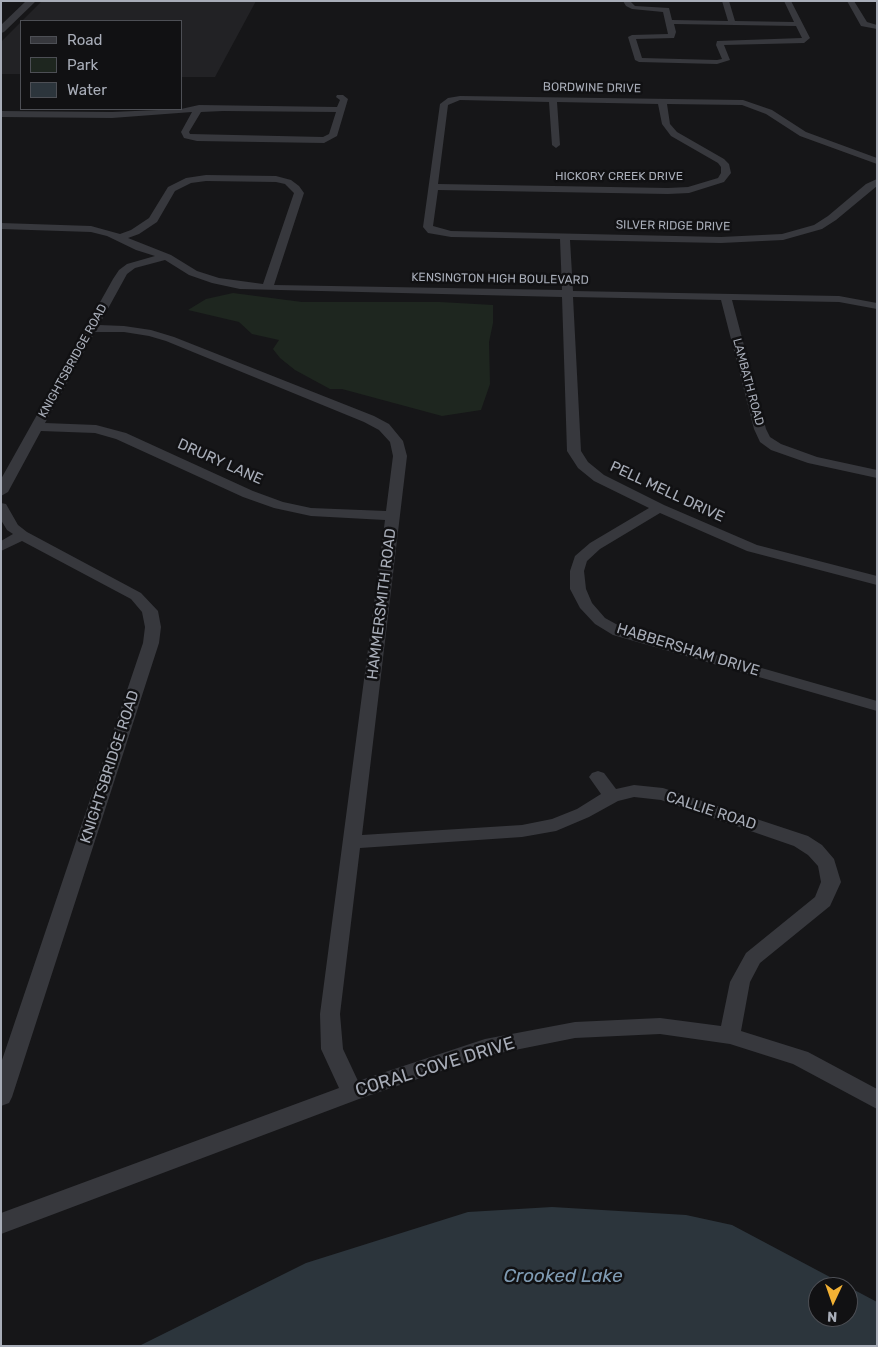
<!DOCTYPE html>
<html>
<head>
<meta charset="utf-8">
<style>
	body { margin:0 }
	#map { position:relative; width:878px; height:1347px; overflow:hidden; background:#161618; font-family:Rubik,sans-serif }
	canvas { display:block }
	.frame { position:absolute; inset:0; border:2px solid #a8adb8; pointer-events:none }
	.legend { position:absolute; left:20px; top:20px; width:162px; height:90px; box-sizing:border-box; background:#111113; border:1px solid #4d4f55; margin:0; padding:6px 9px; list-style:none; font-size:15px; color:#a8adb8 }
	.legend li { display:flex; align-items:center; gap:10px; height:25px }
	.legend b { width:25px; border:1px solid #4d4f55 }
	.north { position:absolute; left:808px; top:1277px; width:50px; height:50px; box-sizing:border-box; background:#111113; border:1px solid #4d4f55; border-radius:50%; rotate:183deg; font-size:14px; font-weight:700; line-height:20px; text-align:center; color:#a8adb8 }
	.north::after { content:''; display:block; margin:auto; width:18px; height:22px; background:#f2b134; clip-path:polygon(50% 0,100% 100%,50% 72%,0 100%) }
</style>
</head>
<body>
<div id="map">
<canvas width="878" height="1347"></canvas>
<div class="frame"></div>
<ul class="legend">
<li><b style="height:6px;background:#37383d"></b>Road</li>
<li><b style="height:14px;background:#1e261f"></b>Park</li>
<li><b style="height:14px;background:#2c353c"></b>Water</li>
</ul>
<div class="north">N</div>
</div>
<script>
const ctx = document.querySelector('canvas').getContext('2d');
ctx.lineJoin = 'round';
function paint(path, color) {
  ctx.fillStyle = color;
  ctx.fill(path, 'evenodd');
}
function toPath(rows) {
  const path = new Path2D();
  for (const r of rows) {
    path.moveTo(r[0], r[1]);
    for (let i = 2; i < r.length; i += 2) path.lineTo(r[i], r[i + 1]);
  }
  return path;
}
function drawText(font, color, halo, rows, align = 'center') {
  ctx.font = font + ' Rubik,sans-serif';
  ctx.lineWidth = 5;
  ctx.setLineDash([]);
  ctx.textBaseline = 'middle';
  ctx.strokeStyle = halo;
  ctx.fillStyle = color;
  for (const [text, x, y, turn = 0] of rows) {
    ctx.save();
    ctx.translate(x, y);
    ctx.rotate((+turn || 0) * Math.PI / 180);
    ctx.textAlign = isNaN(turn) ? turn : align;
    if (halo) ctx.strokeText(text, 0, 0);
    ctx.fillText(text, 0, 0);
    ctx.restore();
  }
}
paint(toPath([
	[42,1,256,1,215,77,181,77,181,21,22,21],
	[21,22,21,74,1,74,1,42]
]), '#222225');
paint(toPath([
	[233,293,302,302,440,302,493,305,493,323,489,342,490,384,481,410,442,416,342,389,330,389,295,370,280,358,273,349,279,340,252,334,239,322,188,310,206,299]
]), '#1e261f');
paint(toPath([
	[552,1207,686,1215,732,1225,877,1302,877,1346,139,1346,306,1263,468,1212],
	[818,1287,848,1287,848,1317,818,1317]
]), '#2c353c');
paint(toPath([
	[623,1,630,1,635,6,669,8,672,20,728,21,722,1,729,1,735,21,794,22,784,1,791,1,810,38,804,43,724,45,730,60,717,64,639,62,635,60,628,37,632,35,668,34,663,12,632,9,626,6,623,1],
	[674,24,796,26,802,38,717,41,716,45,722,59,717,60,642,58,636,39,674,38,676,32,674,24],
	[847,1,854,1,867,22,877,25,877,29,861,26,847,1],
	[337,95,343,95,348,99,337,136,324,143,197,141,184,138,181,132,192,112,112,118,1,117,1,111,112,112,181,109,199,105,337,107,340,100,336,97,337,95],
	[223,111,336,112,329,134,323,137,190,134,189,132,201,112,223,111],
	[460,96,743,100,772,110,806,132,877,158,877,164,800,136,766,114,742,105,667,104,670,124,677,132,724,159,729,164,731,173,724,182,689,193,668,194,438,190,433,226,451,231,721,237,782,234,814,225,828,216,866,184,877,179,877,186,836,220,822,229,783,240,721,243,570,240,573,291,839,296,877,303,877,309,839,302,732,300,766,429,770,437,781,444,817,457,877,470,877,478,808,463,771,450,760,442,754,429,721,300,573,297,581,451,588,462,604,475,664,505,757,545,877,576,877,585,747,551,660,513,600,549,587,561,584,571,586,589,592,603,605,618,625,629,877,701,877,711,613,635,595,624,580,608,570,589,570,571,575,556,590,543,649,508,594,481,578,468,567,451,562,297,240,289,212,283,189,275,165,260,135,268,127,274,99,325,124,326,151,330,174,337,374,416,389,424,403,441,407,456,362,835,522,825,552,819,577,809,601,794,589,777,592,773,598,771,604,773,616,789,634,785,663,788,808,836,822,845,834,859,841,882,830,906,760,963,750,982,741,1031,808,1052,877,1089,877,1109,793,1064,730,1044,660,1034,575,1038,485,1056,359,1099,1,1234,1,1213,339,1088,321,1049,320,1014,385,520,311,516,274,508,243,497,116,439,95,433,41,431,8,492,1,496,1,479,113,279,119,270,127,264,155,256,136,250,107,236,91,232,1,229,1,223,91,226,120,234,131,230,149,218,168,187,186,178,206,175,276,176,291,180,299,186,304,193,274,285,562,290,560,239,451,237,428,233,423,227,440,104,448,98,460,96],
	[460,100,549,102,552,145,556,148,560,145,557,102,658,104,662,124,671,136,718,163,721,167,721,173,718,178,688,187,668,188,438,184,448,105,460,100],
	[206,181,276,182,285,184,294,193,263,284,219,278,197,271,171,255,128,238,139,234,157,222,175,191,191,183,206,181],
	[95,332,124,332,149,336,166,341,364,422,379,430,390,442,393,456,386,511,311,508,283,502,253,491,126,433,96,425,45,423,95,332],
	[634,797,661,800,794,846,808,855,818,866,821,882,815,897,746,953,730,982,721,1026,660,1018,575,1022,485,1039,358,1081,343,1049,340,1014,360,848,522,837,556,831,589,817,618,801,634,797],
	[1,503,6,504,18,525,27,532,141,593,158,611,161,627,159,643,12,1097,9,1103,1,1106,1,1063,143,643,145,627,142,612,131,599,22,541,1,551,1,541,13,534,7,530,1,520,1,503]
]), '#37383d');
paint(toPath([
	[26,1,36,1,4,32,1,33,1,25,26,1]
]), '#37383d');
drawText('12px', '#a8adb8', '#111113', [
	["BORDWINE DRIVE",592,88,1],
	["HICKORY CREEK DRIVE",619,177],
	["SILVER RIDGE DRIVE",673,226,1],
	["KENSINGTON HIGH BOULEVARD",500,279,1],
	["KNIGHTSBRIDGE ROAD",73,361,-61],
	["LAMBATH ROAD",748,382,75]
]);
drawText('15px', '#a8adb8', '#111113', [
	["DRURY LANE",220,462,24],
	["PELL MELL DRIVE",667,492,25],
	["HAMMERSMITH ROAD",382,604,-83],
	["HABBERSHAM DRIVE",688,650,17],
	["KNIGHTSBRIDGE ROAD",110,767,-72],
	["CALLIE ROAD",711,811,18]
]);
drawText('18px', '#a8adb8', '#111113', [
	["CORAL COVE DRIVE",435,1067,-17]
]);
drawText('italic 19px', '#7f9bb3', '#111113', [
	["Crooked Lake",563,1277]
]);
</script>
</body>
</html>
